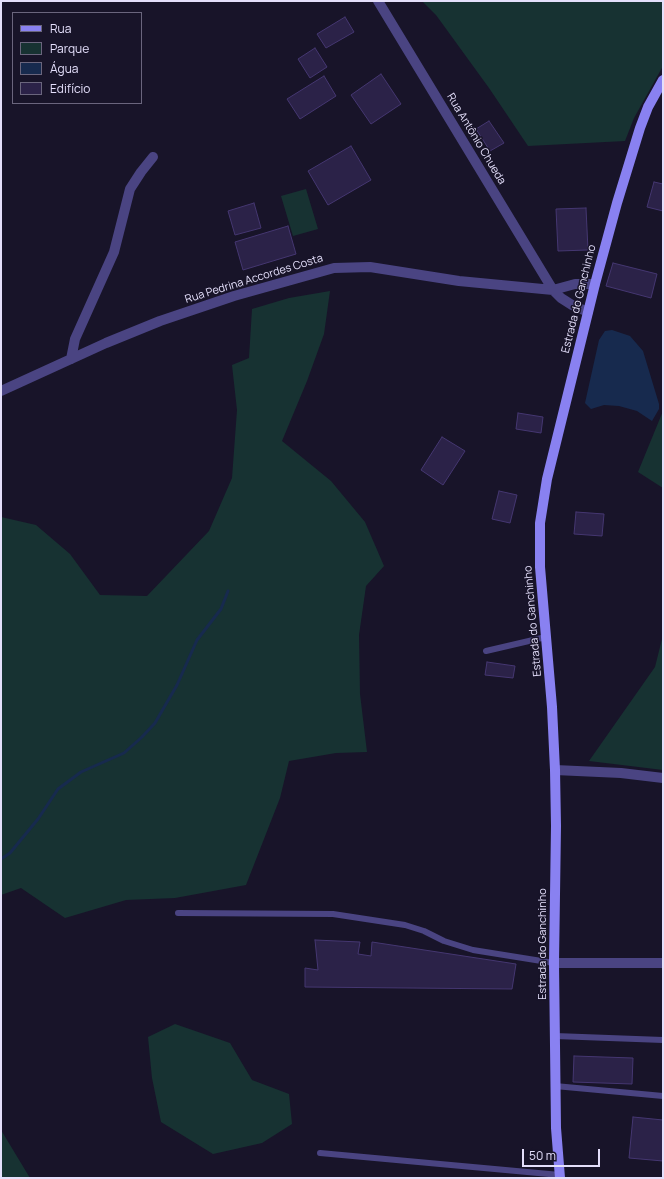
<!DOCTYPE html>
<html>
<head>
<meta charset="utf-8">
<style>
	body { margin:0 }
	#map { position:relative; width:664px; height:1179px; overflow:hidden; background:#181429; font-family:Manrope,sans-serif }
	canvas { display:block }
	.frame { position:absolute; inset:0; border:2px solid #e4dffb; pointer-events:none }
	.legend { position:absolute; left:12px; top:12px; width:130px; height:92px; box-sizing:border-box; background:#181429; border:1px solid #6a657d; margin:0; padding:5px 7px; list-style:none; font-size:12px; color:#e4dffb }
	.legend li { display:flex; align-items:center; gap:8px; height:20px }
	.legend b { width:20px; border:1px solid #6a657d }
	.scale { position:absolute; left:522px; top:1149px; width:78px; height:18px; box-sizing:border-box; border:2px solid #e4dffb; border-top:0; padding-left:5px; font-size:12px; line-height:14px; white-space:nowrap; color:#e4dffb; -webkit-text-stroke:3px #181429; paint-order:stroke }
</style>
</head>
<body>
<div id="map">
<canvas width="664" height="1179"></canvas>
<div class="frame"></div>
<ul class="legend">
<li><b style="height:5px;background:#8981f1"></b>Rua</li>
<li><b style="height:11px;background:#173232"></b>Parque</li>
<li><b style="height:11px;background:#172a4e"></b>Água</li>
<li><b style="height:11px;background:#2b2248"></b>Edifício</li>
</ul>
<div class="scale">50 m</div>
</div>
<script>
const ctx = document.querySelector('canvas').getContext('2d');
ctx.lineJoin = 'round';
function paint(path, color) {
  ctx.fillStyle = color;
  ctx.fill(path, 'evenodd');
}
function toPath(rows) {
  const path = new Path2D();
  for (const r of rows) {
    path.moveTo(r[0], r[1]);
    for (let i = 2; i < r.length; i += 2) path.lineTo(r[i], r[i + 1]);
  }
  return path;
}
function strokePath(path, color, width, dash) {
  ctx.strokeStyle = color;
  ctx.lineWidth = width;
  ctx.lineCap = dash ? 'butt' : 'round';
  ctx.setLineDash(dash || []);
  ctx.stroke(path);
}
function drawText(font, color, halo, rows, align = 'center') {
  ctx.font = font + ' Manrope,sans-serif';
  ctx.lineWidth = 3;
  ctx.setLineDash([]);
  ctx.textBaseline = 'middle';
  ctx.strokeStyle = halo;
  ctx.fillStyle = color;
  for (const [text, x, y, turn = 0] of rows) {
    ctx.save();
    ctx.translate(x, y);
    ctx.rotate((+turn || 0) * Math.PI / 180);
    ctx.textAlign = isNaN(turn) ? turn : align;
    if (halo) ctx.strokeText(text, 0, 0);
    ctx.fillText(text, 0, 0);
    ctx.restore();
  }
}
paint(toPath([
	[422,1,663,1,663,66,634,118,625,141,528,146,489,88,436,15],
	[306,189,318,229,293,236,281,196],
	[330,291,324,334,307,381,282,441,331,481,365,522,384,566,366,586,359,635,360,694,367,752,336,753,289,761,280,798,246,885,175,898,126,900,65,918,21,888,1,895,1,517,36,525,70,554,100,595,147,596,209,531,232,478,237,410,232,365,249,358,252,309,289,298],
	[663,411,663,488,638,472],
	[663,635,663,770,589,761,655,667],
	[175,1024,230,1043,252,1080,289,1094,292,1124,262,1143,213,1154,161,1122,152,1078,148,1037],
	[1,1130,30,1178,1,1178]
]), '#173232');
paint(toPath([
	[612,330,630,336,643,351,659,404,659,409,652,421,637,411,619,406,604,405,591,409,585,403,599,340,605,331]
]), '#172a4e');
strokePath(toPath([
	[1,859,10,853,38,819,58,789,81,772,124,753,142,737,155,723,177,685,197,640,221,609,228,591]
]), '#172a4e', 3);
const building = toPath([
	[345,17,354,32,326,48,317,34,345,17],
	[315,48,327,67,310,78,298,59,315,48],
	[381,74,401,104,371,124,351,95,381,74],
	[324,76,336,96,300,119,287,99,324,76],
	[489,121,504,143,490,151,476,129,489,121],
	[351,146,371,180,328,205,308,171,351,146],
	[654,182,663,184,663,211,647,207,654,182],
	[254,203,261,228,235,235,228,211,254,203],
	[586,208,588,250,558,251,556,209,586,208],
	[288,226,296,254,243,270,235,242,288,226],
	[613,263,657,274,651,298,606,286,613,263],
	[518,413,543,417,541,433,516,429,518,413],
	[442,437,465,451,443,485,421,470,442,437],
	[499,491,517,495,510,523,492,519,499,491],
	[576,512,604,514,602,536,574,534,576,512],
	[487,662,515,666,513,678,485,675,487,662],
	[315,940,360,942,358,954,371,956,372,942,516,964,512,989,305,987,305,968,318,970,315,940],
	[574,1056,633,1058,632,1084,573,1082,574,1056],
	[633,1117,663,1120,663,1161,629,1158,633,1117]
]);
paint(building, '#2b2248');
strokePath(building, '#453771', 1);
strokePath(toPath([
	[486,651,546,637],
	[178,913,333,914,405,925,424,931,444,941,473,950,554,963],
	[555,1036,663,1040],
	[555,1086,663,1096],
	[320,1153,560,1175]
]), '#4a4482', 6);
strokePath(toPath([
	[378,1,553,290,561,298,572,305,588,312],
	[71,359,75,339,114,252,130,189,141,172,153,157],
	[1,391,106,343,160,321,234,296,334,268,370,267,459,281,553,290,575,284,595,284],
	[555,770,621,773,663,778],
	[554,963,663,963]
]), '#4a4482', 10);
strokePath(toPath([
	[560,1178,556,1128,554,963,556,826,555,770,552,707,540,567,540,523,547,479,595,284,617,203,640,128,648,107,663,80]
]), '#8981f1', 10);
drawText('11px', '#e4dffb', '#181429', [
	["Rua Antônio Chueda",476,139,59],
	["Rua Pedrina Accordes Costa",254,279,-17],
	["Estrada do Ganchinho",579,299,-76],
	["Estrada do Ganchinho",533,621,-95],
	["Estrada do Ganchinho",543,944,-90]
]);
</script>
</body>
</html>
